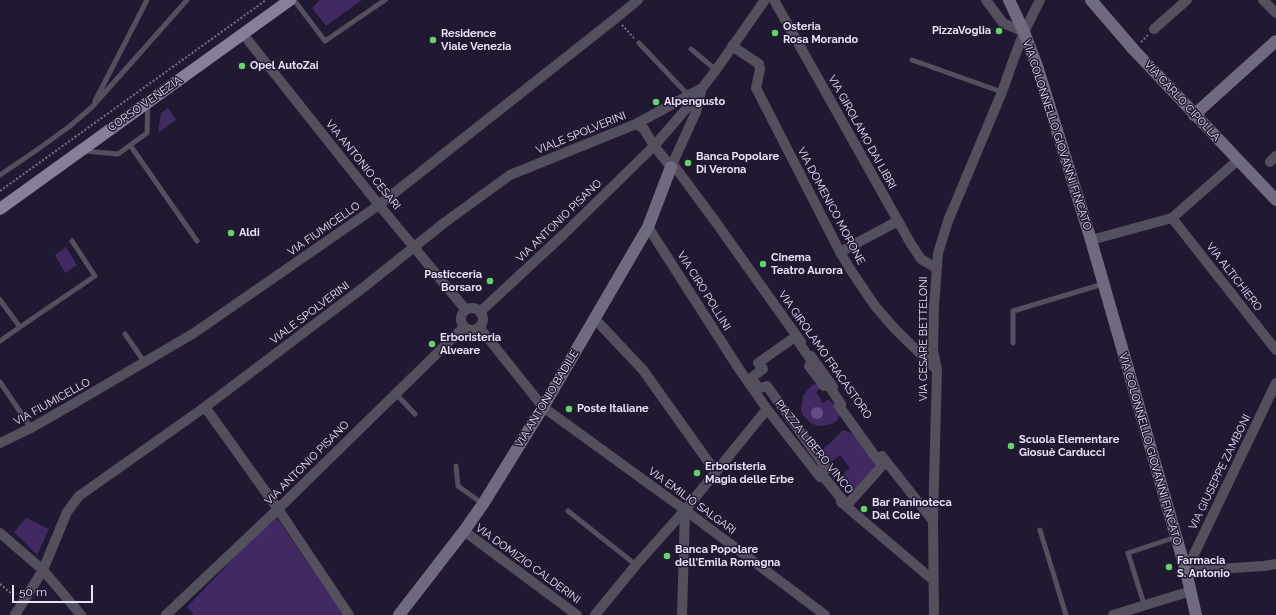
<!DOCTYPE html>
<html>
<head>
<meta charset="utf-8">
<style>
	body { margin:0 }
	#map { position:relative; width:1276px; height:615px; overflow:hidden; background:#211931; font-family:Raleway,sans-serif }
	canvas { display:block }
	.scale { position:absolute; left:12px; top:585px; width:81px; height:18px; box-sizing:border-box; border:2px solid #e6e1f3; border-top:0; padding-left:5px; font-size:12px; line-height:14px; white-space:nowrap; color:#e6e1f3; -webkit-text-stroke:3px #211931; paint-order:stroke }
</style>
</head>
<body>
<div id="map">
<canvas width="1276" height="615"></canvas>
<div class="scale">50 m</div>
</div>
<script>
const ctx = document.querySelector('canvas').getContext('2d');
ctx.lineJoin = 'round';
function paint(path, color) {
  ctx.fillStyle = color;
  ctx.fill(path, 'evenodd');
}
function toPath(rows) {
  const path = new Path2D();
  for (const r of rows) {
    if (r.length === 3) {
      path.moveTo(r[0] + r[2], r[1]);
      path.arc(r[0], r[1], r[2], 0, 2 * Math.PI);
      continue;
    }
    path.moveTo(r[0], r[1]);
    for (let i = 2; i < r.length; i += 2) path.lineTo(r[i], r[i + 1]);
  }
  return path;
}
function strokePath(path, color, width, dash) {
  ctx.strokeStyle = color;
  ctx.lineWidth = width;
  ctx.lineCap = dash ? 'butt' : 'round';
  ctx.setLineDash(dash || []);
  ctx.stroke(path);
}
function drawText(font, color, halo, rows, align = 'center') {
  ctx.font = font + ' Raleway,sans-serif';
  ctx.lineWidth = 3;
  ctx.setLineDash([]);
  ctx.textBaseline = 'middle';
  ctx.strokeStyle = halo;
  ctx.fillStyle = color;
  for (const [text, x, y, turn = 0] of rows) {
    ctx.save();
    ctx.translate(x, y);
    ctx.rotate((+turn || 0) * Math.PI / 180);
    ctx.textAlign = isNaN(turn) ? turn : align;
    if (halo) ctx.strokeText(text, 0, 0);
    ctx.fillText(text, 0, 0);
    ctx.restore();
  }
}
paint(toPath([
	[320,0,362,0,326,26,312,8],
	[168,108,176,120,158,133,161,113],
	[66,247,77,265,65,273,55,255],
	[817,384,821,388,816,392,823,403,828,399,836,406,840,415,838,419,834,423,828,425,818,426,810,423,803,415,801,409,803,396,812,385],
	[843,430,853,434,875,464,874,468,855,494,841,476,850,468,840,455,831,462,823,451,825,446,828,445],
	[275,515,343,615,194,615,187,607],
	[26,518,49,529,37,555,14,532]
]), '#402a61');
paint(toPath([
	[817,413,6]
]), '#644e8a');
strokePath(toPath([
	[622,25,634,38],
	[1141,42,1148,35],
	[0,191,266,0],
	[0,584,14,596]
]), '#767085', 2, [2, 2]);
strokePath(toPath([
	[294,0,325,41,385,0],
	[639,43,689,96],
	[691,49,716,70],
	[912,60,1002,92],
	[95,101,147,0],
	[130,145,197,241],
	[84,151,118,154,147,133,148,103],
	[0,175,34,152,70,126,92,107,187,0],
	[0,300,20,327,95,276,72,241],
	[125,334,145,363],
	[0,341,20,327],
	[1013,343,1013,311,1103,284],
	[0,382,31,428],
	[395,393,415,414],
	[456,466,458,486,483,504],
	[568,511,636,565],
	[1040,530,1066,615],
	[1144,604,1128,553,1176,537]
]), '#534f5c', 5);
strokePath(toPath([
	[774,0,911,244,921,259,936,268],
	[986,0,1003,23,1024,32],
	[1263,0,1276,13],
	[1154,29,1187,0],
	[243,34,379,205,466,310],
	[732,46,759,64,760,69,756,88,840,252,852,272,875,306,895,329,937,370],
	[636,124,644,129,654,146,671,167,696,112,701,92],
	[1270,162,1276,156],
	[672,163,715,221,801,342],
	[1172,218,1276,350],
	[648,227,739,369,767,409,820,477],
	[1091,240,1172,218,1238,160],
	[840,252,898,221],
	[472,319,11],
	[480,312,564,234,654,146,686,109,716,70,765,0],
	[595,319,643,370,715,471],
	[479,327,543,407,685,510,825,615],
	[795,337,813,363,809,366,824,386,827,383,841,404,839,406,882,466,848,504,840,497,819,471,827,469,767,386,759,388,751,378,763,369,758,363,795,337],
	[811,356,833,387],
	[1276,383,1186,571,1264,566,1276,564],
	[205,407,278,509,349,615],
	[0,443,31,428,73,404,194,333,379,205,616,18,638,0],
	[882,456,933,521],
	[841,502,933,580],
	[464,531,577,615],
	[0,533,43,570,81,615],
	[15,615,43,570,67,512,79,496,205,407,364,287,444,223,510,175,636,124,702,88],
	[166,615,278,509,464,327],
	[595,615,636,565,685,510,767,409],
	[682,615,685,510],
	[934,615,933,521,937,370,933,350,934,307,938,253,948,221,1002,92,1013,61,1024,32,1040,0],
	[1113,615,1191,591]
]), '#534f5c', 10);
strokePath(toPath([
	[1009,0,1024,32,1037,66,1091,240,1186,571,1196,615],
	[1091,0,1134,50,1276,200],
	[1194,115,1276,41],
	[399,615,464,531,483,504,543,407,648,227,671,167]
]), '#706a7e', 12);
strokePath(toPath([
	[0,209,290,0]
]), '#877f99', 12);
for (const [x, y, r, color] of [
	[999,31,4,"#63d469"],
	[775,33,4,"#63d469"],
	[433,40,4,"#63d469"],
	[242,66,4,"#63d469"],
	[656,102,4,"#63d469"],
	[688,163,4,"#63d469"],
	[231,233,4,"#63d469"],
	[763,264,4,"#63d469"],
	[490,281,4,"#63d469"],
	[432,344,4,"#63d469"],
	[569,409,4,"#63d469"],
	[1011,446,4,"#63d469"],
	[697,473,4,"#63d469"],
	[864,509,4,"#63d469"],
	[667,556,4,"#63d469"],
	[1169,567,4,"#63d469"]
]) {
  const dot = new Path2D();
  dot.arc(x, y, r, 0, 2 * Math.PI);
  ctx.fillStyle = color;
  ctx.fill(dot);
  strokePath(dot, '#211931', 1.5);
}
drawText('bold 11px', '#e6e1f3', '#211931', [
	["Osteria",783,27],
	["Rosa Morando",783,40],
	["PizzaVoglia",991,31,"right"],
	["Residence",441,34],
	["Viale Venezia",441,47],
	["Opel AutoZai",250,66],
	["Alpengusto",664,102],
	["Banca Popolare",696,157],
	["Di Verona",696,170],
	["Aldi",239,233],
	["Cinema",771,258],
	["Teatro Aurora",771,271],
	["Pasticceria",482,275,"right"],
	["Borsaro",482,288,"right"],
	["Erboristeria",440,338],
	["Alveare",440,351],
	["Poste Italiane",577,409],
	["Scuola Elementare",1019,440],
	["Giosuè Carducci",1019,453],
	["Erboristeria",705,467],
	["Magia delle Erbe",705,480],
	["Bar Paninoteca",872,503],
	["Dal Colle",872,516],
	["Banca Popolare",675,550],
	["dell'Emila Romagna",675,563],
	["Farmacia",1177,561],
	["S. Antonio",1177,574]
], 'left');
drawText('11px', '#e6e1f3', '#211931', [
	["VIA CARLO CIPOLLA",1182,101,47],
	["CORSO VENEZIA",145,104,-35],
	["VIA GIROLAMO DAI LIBRI",862,132,61],
	["VIALE SPOLVERINI",581,133,-22],
	["VIA COLONNELLO GIOVANNI FINCATO",1057,135,72],
	["VIA ANTONIO CESARI",363,165,51],
	["VIA DOMENICO MORONE",831,206,62],
	["VIA ANTONIO PISANO",559,221,-44],
	["VIA FIUMICELLO",324,229,-35],
	["VIA ALTICHIERO",1234,277,52],
	["VIA CIRO POLLINI",704,291,58],
	["VIALE SPOLVERINI",310,313,-37],
	["VIA CESARE BETTELONI",924,339,-90],
	["VIA GIROLAMO FRACASTORO",825,355,55],
	["VIA ANTONIO BADILE",547,399,-59],
	["VIA FIUMICELLO",52,402,-29],
	["PIAZZA LIBERO VINCO",814,447,51],
	["VIA COLONNELLO GIOVANNI FINCATO",1150,449,74],
	["VIA ANTONIO PISANO",307,463,-45],
	["VIA GIUSEPPE ZAMBONI",1220,472,-64],
	["VIA EMILIO SALGARI",692,501,36],
	["VIA DOMIZIO CALDERINI",528,564,36]
]);
</script>
</body>
</html>
